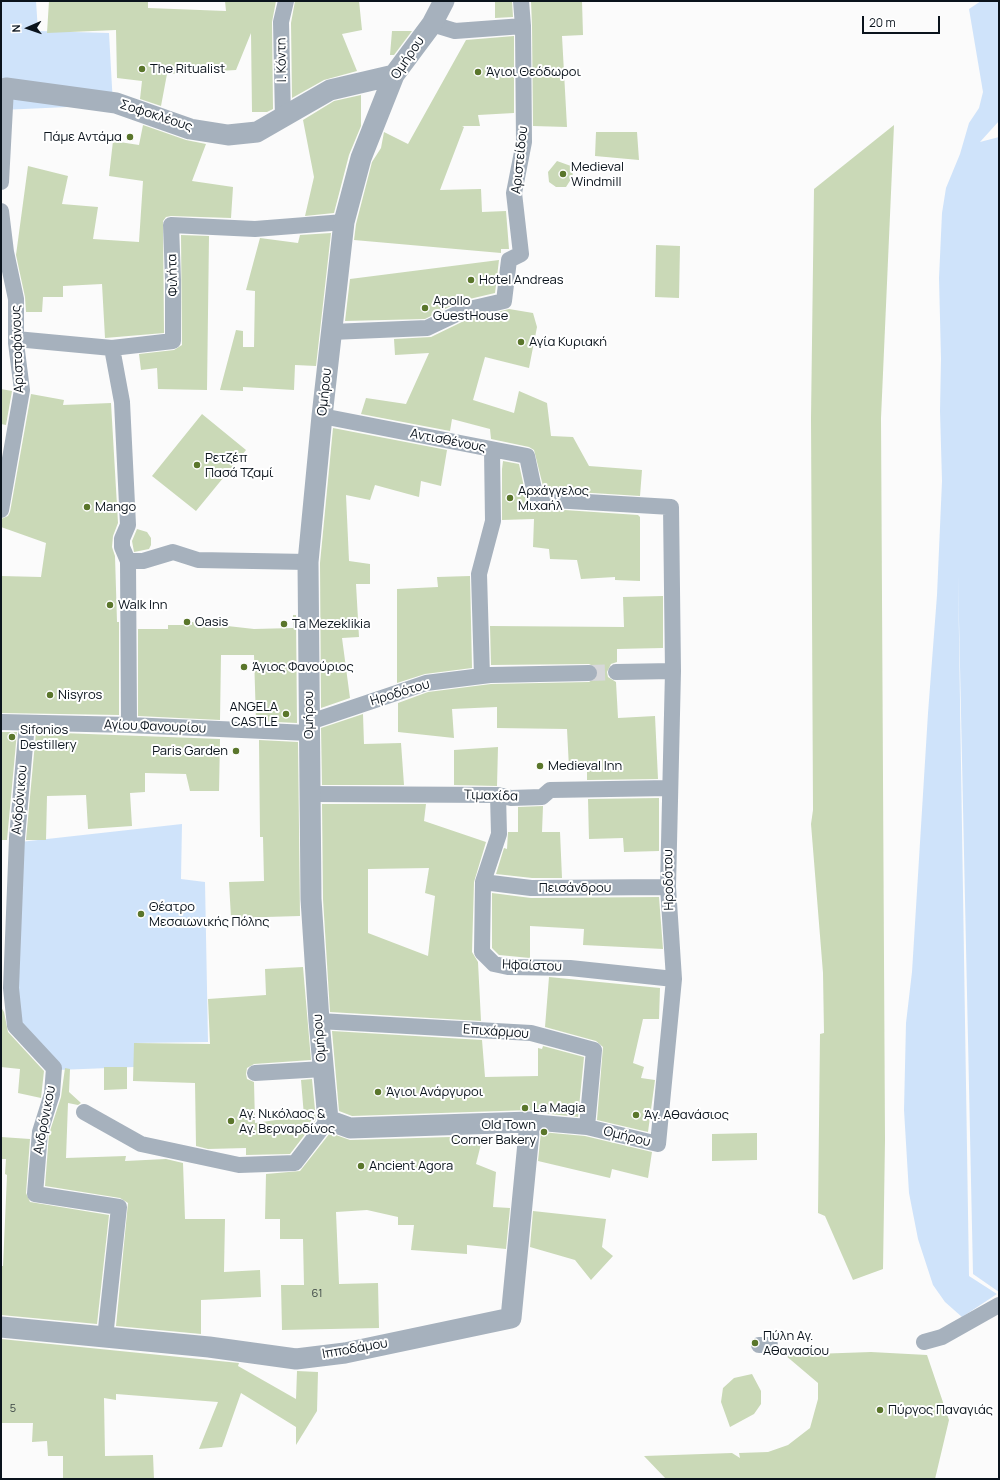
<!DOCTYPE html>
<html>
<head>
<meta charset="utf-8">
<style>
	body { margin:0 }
	#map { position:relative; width:1000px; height:1480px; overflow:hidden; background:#fbfbfb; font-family:Manrope,sans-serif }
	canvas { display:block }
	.frame { position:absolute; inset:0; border:2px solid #0a131c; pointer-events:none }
	.north { position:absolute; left:8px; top:8px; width:40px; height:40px; -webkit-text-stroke:3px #fff; paint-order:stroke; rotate:268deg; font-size:11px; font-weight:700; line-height:16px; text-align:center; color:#0a131c }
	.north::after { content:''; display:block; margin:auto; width:14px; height:18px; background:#0a131c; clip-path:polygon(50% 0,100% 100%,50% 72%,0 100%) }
	.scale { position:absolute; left:862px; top:16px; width:78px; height:18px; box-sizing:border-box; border:2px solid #0a131c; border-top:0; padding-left:5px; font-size:12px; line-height:14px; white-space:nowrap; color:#0a131c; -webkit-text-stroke:3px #fff; paint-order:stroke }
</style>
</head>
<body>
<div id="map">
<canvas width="1000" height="1480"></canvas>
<div class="frame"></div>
<div class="north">N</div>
<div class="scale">20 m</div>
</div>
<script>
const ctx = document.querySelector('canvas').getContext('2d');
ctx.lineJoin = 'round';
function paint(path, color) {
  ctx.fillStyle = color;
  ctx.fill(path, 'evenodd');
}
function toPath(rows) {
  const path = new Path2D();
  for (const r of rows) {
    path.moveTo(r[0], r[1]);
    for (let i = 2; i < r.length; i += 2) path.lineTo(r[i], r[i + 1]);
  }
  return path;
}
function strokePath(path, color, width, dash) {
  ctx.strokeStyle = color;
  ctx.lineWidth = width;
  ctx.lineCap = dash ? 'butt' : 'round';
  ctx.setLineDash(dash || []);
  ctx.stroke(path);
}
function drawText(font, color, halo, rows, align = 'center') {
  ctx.font = font + ' Manrope,sans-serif';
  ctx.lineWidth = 4;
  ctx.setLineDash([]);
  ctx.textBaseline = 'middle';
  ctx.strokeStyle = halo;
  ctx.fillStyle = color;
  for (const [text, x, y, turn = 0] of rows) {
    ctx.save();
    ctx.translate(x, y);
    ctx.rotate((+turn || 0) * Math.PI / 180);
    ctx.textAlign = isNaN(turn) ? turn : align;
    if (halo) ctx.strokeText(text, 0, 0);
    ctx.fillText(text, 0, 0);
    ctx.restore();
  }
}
paint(toPath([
	[1,1,36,1,38,31,109,33,113,105,1,110],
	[981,1,999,1,999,121,980,142,999,137,999,1292,973,1274,958,573,969,1276,997,1294,962,1317,945,1302,933,1285,918,1239,909,1193,904,1110,906,1023,912,972,928,713,937,595,942,481,940,411,941,359,939,278,942,213,946,188,960,154,969,123,979,108,983,92,969,9],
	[182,824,181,879,205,882,208,1042,134,1043,134,1067,58,1070,21,1027,18,980,20,842]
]), '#cfe3fa');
paint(toPath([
	[49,1,148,1,148,8,226,11,225,1,276,1,272,22,273,109,267,112,252,112,251,33,236,70,167,74,161,106,140,99,142,81,117,78,116,30,47,33],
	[295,1,359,1,362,30,342,34,357,71,324,80,292,98,291,23],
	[495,1,512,1,513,17,495,18],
	[531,1,582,1,583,35,562,36,567,127,533,126,532,26],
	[392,31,412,31,394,55,390,55],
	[514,36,514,113,478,115,480,126,462,126,464,127,440,190,481,189,482,212,506,211,509,249,501,249,501,253,354,240,356,224,372,162,381,148,384,132,408,144,466,40],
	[361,95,361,126,349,155,334,213,305,216,314,177,303,120,334,101],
	[143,125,186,140,206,144,192,181,233,187,231,218,171,216,166,217,163,221,164,333,105,338,102,284,63,286,63,297,43,297,42,312,26,312,25,297,16,255,28,166,68,176,62,204,98,207,93,239,139,242,143,181,109,176,113,141,139,145],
	[894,125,881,418,885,1140,883,1269,853,1280,825,1216,818,1213,820,1034,824,1033,823,973,811,824,813,810,811,418,814,189],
	[596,132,637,132,639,160,595,156],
	[557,161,571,166,573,176,566,187,556,187,549,182,548,172],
	[331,233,316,366,295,365,294,390,243,387,243,391,220,390,236,330,243,331,243,347,254,347,255,291,246,290,260,238,298,243,300,235],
	[181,235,209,236,207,390,158,389,157,368,141,370,139,354,174,350,182,345],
	[656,245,680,246,679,298,655,297],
	[499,260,495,293,461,301,425,319,345,321,350,279],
	[509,309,533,313,537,327,529,368,485,357,473,400,514,413,519,391,547,403,551,436,573,437,589,466,642,470,640,496,544,490,534,450,529,447,491,439,490,429,452,419,450,431,361,414,366,398,406,404,429,353,395,355,394,339,431,337,468,319],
	[1,389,12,391,6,425,1,424],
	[31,394,64,400,63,405,111,403,118,523,113,536,112,547,115,556,117,622,119,622,119,715,1,713,1,576,41,577,46,543,1,527,1,519,8,516,10,512],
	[202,414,246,450,196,511,152,476],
	[333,428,447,450,441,486,421,481,419,497,375,485,370,500,346,495,349,561,370,564,370,584,356,584,359,637,342,638,350,698,321,708,320,563],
	[503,461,519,464,527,501,529,506,535,508,638,515,640,517,640,581,615,580,615,577,581,579,577,560,550,559,549,549,533,547,534,519,502,520,502,469],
	[137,529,147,532,151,538,151,545,149,549,134,552,132,541],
	[470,576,472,668,425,674,397,683,397,589,438,587,437,577],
	[663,596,663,648,617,649,617,662,611,664,607,672,608,677,616,682,618,718,655,716,658,779,587,780,587,767,569,768,567,729,497,728,497,707,452,709,454,738,398,732,398,703,428,692,491,684,589,682,597,677,597,668,589,664,491,665,490,626,624,627,623,597],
	[293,615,296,615,297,723,256,721,254,655,221,655,220,720,138,716,138,629,168,629,168,625,192,625,192,622,254,629,293,628],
	[363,714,364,744,401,743,404,785,322,785,321,728],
	[1,732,17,732,7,840,1,840],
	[36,732,220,739,219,791,190,791,186,774,145,773,145,792,130,793,132,826,88,829,86,795,47,796,46,840,26,840],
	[259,740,298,742,300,916,231,918,229,882,264,881,263,837,260,837],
	[498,747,497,786,454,785,454,750],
	[659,798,659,851,624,852,623,838,589,839,588,799],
	[322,804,426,804,424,821,486,842,474,882,472,952,478,962,481,1021,330,1012,323,899],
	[429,868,425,893,435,896,428,956,368,933,368,869],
	[543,806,542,832,560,832,562,878,532,878,496,874,504,848,507,849,508,832,518,832,518,807],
	[492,893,531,898,659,897,663,949,583,945,584,929,530,926,530,958,499,955,492,948],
	[303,967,311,1060,254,1064,247,1068,246,1074,247,1079,254,1082,255,1123,304,1116,301,1080,312,1079,316,1120,290,1154,246,1155,246,1148,208,1149,196,1146,195,1083,133,1081,134,1043,210,1044,208,999,266,995,265,969],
	[549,977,660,988,659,1019,643,1019,633,1063,644,1067,641,1078,655,1080,648,1132,597,1120,603,1047,596,1041,545,1027],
	[1,1007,4,1012,8,1032,44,1071,41,1098,18,1093,20,1069,1,1067],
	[332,1031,482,1040,485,1077,538,1076,538,1048,542,1049,543,1046,584,1057,578,1117,541,1113,542,1112,530,1110,352,1116,339,1111],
	[104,1067,127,1067,127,1089,104,1090],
	[65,1068,70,1069,69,1092,81,1103,78,1105,68,1103,66,1158,126,1156,125,1161,166,1159,183,1163,185,1219,225,1219,224,1272,260,1270,261,1297,201,1300,201,1334,116,1326,128,1203,120,1198,45,1186,49,1134,61,1097],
	[541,1132,585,1136,652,1152,648,1178,612,1169,610,1178,538,1161],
	[330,1133,350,1140,483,1136,476,1164,496,1172,493,1207,510,1208,506,1249,467,1245,467,1254,411,1250,414,1225,398,1225,398,1217,367,1210,336,1212,339,1284,378,1283,379,1328,282,1330,281,1285,304,1285,303,1239,280,1239,280,1219,265,1219,266,1174,300,1171],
	[757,1133,757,1160,712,1161,712,1134],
	[1,1137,30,1139,26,1193,30,1202,109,1215,97,1324,1,1315,1,1266,3,1266,7,1175,5,1174,6,1159,1,1159],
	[533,1211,606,1219,602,1247,613,1256,591,1280,575,1260,530,1247],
	[1,1339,239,1363,238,1366,296,1399,297,1371,318,1372,317,1411,296,1445,296,1427,241,1393,222,1447,199,1449,218,1402,116,1394,116,1400,104,1398,105,1456,153,1455,154,1479,63,1479,63,1456,48,1456,47,1441,32,1442,33,1423,1,1423],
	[871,1352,927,1355,949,1420,935,1479,666,1479,644,1456,732,1453,740,1458,739,1453,768,1452,788,1445,810,1428,818,1399,818,1383,785,1355],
	[752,1374,761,1391,761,1404,754,1414,730,1427,721,1402,723,1388,734,1378]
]), '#cad9b7');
strokePath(toPath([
	[589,673,616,672]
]), '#d7d8da', 16, [16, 8]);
strokePath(toPath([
	[432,24,455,31,523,26],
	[283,119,281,22,286,1],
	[1,182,6,88],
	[1,211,6,252,16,299,16,343,22,390,1,510],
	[331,332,427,328,465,310,504,301,509,260,521,254,514,193,524,142,523,26,521,1],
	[16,339,112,348,173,341,173,280,171,225,255,229,344,222],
	[112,348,122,402,128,525,122,539,122,547,128,561,129,725],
	[322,416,527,456,536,499,671,507,673,671,668,887,674,979,658,1144,587,1127,530,1122],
	[128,561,143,561,173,552,198,560,308,562],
	[616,672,673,671],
	[482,676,479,574,493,521,492,450],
	[1,722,129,725,309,733],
	[310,722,426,683,490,675,589,673],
	[27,723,17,838,11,988,15,1026,54,1068,52,1094,40,1132,35,1194,119,1207,105,1338],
	[311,794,498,795,511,798,542,797,550,790,670,788],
	[498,795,499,834,483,882,482,952,494,964,508,967,570,968,674,979],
	[483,882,531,888,668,887],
	[319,1021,531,1033,594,1050,587,1127],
	[255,1073,323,1069],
	[84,1112,141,1144,239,1165,295,1163,328,1120],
	[924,1342,942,1337,999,1305],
	[759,1345,770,1345]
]), '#a6b1bd', 16);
strokePath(toPath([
	[1,90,6,88,116,103,190,129,228,135,257,132,330,90,394,75],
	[1,1327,209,1347,296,1359,345,1353,511,1318,530,1122,350,1128,328,1120,319,1021,311,899,308,562,322,416,344,222,361,158,394,75,432,24,444,1]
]), '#a6b1bd', 21);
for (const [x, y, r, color] of [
	[142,69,4,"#5a762b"],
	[478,72,4,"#5a762b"],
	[130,137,4,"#5a762b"],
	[563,174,4,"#5a762b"],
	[471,280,4,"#5a762b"],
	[425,308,4,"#5a762b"],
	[521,342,4,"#5a762b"],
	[197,465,4,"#5a762b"],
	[510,498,4,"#5a762b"],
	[87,507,4,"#5a762b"],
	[110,605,4,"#5a762b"],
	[187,622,4,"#5a762b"],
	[284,624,4,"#5a762b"],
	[244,667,4,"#5a762b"],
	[50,695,4,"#5a762b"],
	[286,714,4,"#5a762b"],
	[12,737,4,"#5a762b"],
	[236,751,4,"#5a762b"],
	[540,766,4,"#5a762b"],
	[141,914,4,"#5a762b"],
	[378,1092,4,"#5a762b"],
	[525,1108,4,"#5a762b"],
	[636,1115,4,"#5a762b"],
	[231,1121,4,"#5a762b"],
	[544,1132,4,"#5a762b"],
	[361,1166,4,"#5a762b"],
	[755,1343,4,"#5a762b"],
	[880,1410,4,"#5a762b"]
]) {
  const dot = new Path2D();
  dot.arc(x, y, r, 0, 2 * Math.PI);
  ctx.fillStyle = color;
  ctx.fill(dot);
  strokePath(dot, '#fff', 1.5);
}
drawText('11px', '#3a4443', null, [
	["61",317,1294],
	["5",13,1409]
]);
drawText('13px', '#0a131c', '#fff', [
	["Ομήρου",408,58,-56],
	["Ι. Κόντη",282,60,-91],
	["Σοφοκλέους",156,116,18],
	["Αριστείδου",520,160,-84],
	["Φιλήτα",173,275,-92],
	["Αριστοφάνους",18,349,-92],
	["Ομήρου",325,392,-84],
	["Αντισθένους",448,441,11],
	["Ηροδότου",400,693,-17],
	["Ομήρου",309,715,-90],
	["Αγίου Φανουρίου",155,727,2],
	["Τιμαχίδα",491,796,2],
	["Ανδρόνικου",20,800,-85],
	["Ηροδότου",669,880,-91],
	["Πεισάνδρου",575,888],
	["Ηφαίστου",532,966,2],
	["Επιχάρμου",496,1032,4],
	["Ομήρου",320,1038,-95],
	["Ανδρόνικου",45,1120,-79],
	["Ομήρου",627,1137,14],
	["Ιπποδάμου",355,1349,-10]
]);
drawText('13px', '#0a131c', '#fff', [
	["The Ritualist",150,69],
	["Άγιοι Θεόδωροι",486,72],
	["Πάμε Αντάμα",122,137,"right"],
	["Medieval",571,167],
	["Windmill",571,182],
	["Hotel Andreas",479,280],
	["Apollo",433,301],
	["GuestHouse",433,316],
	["Αγία Κυριακή",529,342],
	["Ρετζέπ",205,458],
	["Πασά Τζαμί",205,473],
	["Αρχάγγελος",518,491],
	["Μιχαήλ",518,506],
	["Mango",95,507],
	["Walk Inn",118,605],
	["Oasis",195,622],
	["Ta Mezeklikia",292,624],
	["Άγιος Φανούριος",252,667],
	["Nisyros",58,695],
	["ANGELA",278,707,"right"],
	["CASTLE",278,722,"right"],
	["Sifonios",20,730],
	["Destillery",20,745],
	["Paris Garden",228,751,"right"],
	["Medieval Inn",548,766],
	["Θέατρο",149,907],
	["Μεσαιωνικής Πόλης",149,922],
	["Άγιοι Ανάργυροι",386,1092],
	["La Magia",533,1108],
	["Αγ. Νικόλαος &",239,1114],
	["Αγ. Βερναρδίνος",239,1129],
	["Άγ. Αθανάσιος",644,1115],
	["Old Town",536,1125,"right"],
	["Corner Bakery",536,1140,"right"],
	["Ancient Agora",369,1166],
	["Πύλη Αγ.",763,1336],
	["Αθανασίου",763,1351],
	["Πύργος Παναγιάς",888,1410]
], 'left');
</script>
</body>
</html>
